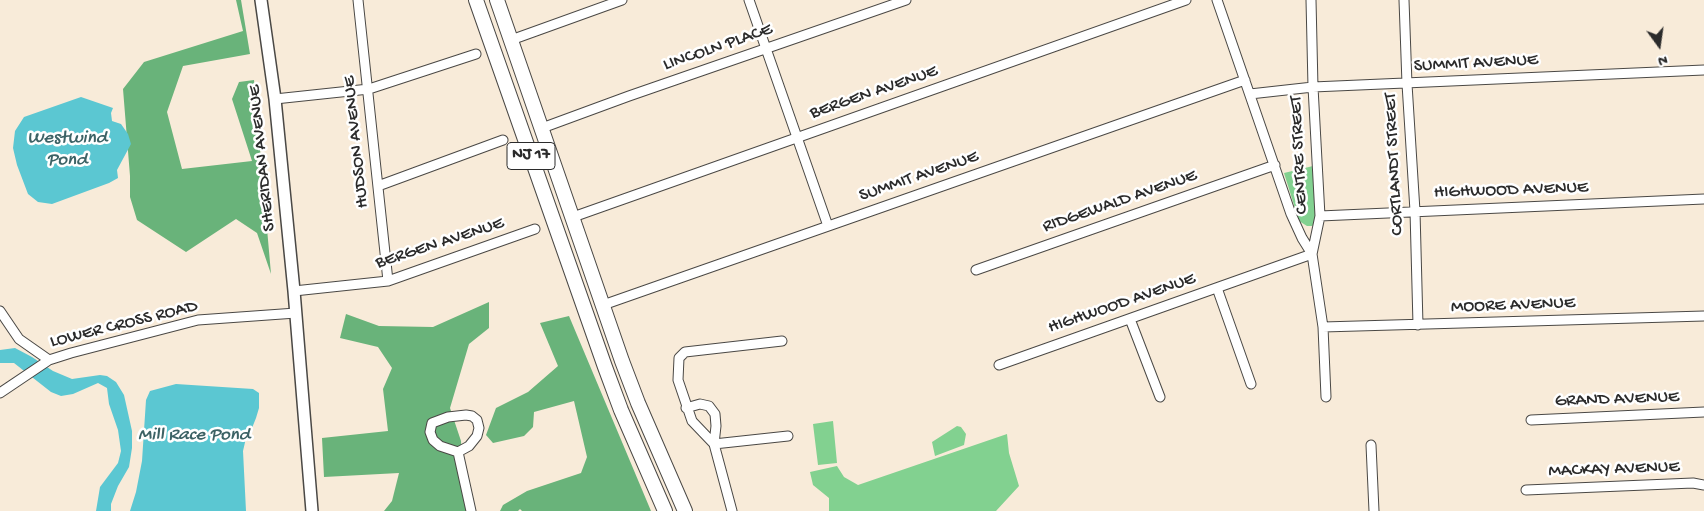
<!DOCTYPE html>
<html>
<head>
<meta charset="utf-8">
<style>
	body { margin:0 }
	#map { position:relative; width:1704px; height:511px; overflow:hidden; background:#f8ebd9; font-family:"Gochi Hand",sans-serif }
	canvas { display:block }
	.north { position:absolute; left:1634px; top:20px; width:50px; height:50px; -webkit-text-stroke:4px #fff; paint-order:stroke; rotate:166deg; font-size:14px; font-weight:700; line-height:20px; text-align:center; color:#2b2b2b }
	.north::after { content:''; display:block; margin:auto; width:18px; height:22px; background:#2b2b2b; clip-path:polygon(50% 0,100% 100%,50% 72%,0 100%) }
</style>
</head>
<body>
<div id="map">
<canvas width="1704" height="511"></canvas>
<div class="north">N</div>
</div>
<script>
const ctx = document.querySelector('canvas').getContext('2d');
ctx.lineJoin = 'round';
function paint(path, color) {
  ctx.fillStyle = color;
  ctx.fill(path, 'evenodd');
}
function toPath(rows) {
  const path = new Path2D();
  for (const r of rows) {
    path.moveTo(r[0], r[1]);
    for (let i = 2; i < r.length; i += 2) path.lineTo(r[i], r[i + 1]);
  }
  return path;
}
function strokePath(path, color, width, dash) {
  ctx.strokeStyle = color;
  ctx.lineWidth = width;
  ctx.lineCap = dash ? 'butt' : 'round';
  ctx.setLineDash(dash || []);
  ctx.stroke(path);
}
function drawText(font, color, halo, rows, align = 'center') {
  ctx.font = font + ' "Gochi Hand",sans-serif';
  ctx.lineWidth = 5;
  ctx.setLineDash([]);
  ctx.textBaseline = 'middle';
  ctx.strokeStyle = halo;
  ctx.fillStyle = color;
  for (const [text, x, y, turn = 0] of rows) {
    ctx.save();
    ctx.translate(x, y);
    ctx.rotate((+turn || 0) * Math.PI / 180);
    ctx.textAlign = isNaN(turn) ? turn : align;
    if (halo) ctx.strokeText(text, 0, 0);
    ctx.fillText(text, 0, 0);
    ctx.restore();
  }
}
paint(toPath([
	[1313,166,1317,218,1315,223,1312,226,1307,226,1299,221,1284,173],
	[833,421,837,463,818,465,813,424],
	[957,426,961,427,966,434,964,445,935,456,932,442],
	[1007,434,1009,453,1019,486,996,511,829,511,829,498,813,485,810,472,837,466,844,477,858,485]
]), '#82d190');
paint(toPath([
	[236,0,241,0,250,54,183,66,167,112,182,169,252,161,232,99,239,82,254,80,271,274,257,233,236,219,186,252,137,220,130,197,130,176,123,89,144,62,243,31],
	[489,302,489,328,469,344,450,408,461,441,463,482,468,511,384,511,392,501,399,473,324,477,322,438,388,431,383,389,392,368,378,347,340,338,346,314,379,326,433,327],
	[569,316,651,511,522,511,520,509,518,511,500,511,503,505,527,491,581,473,587,457,574,401,534,412,533,427,524,436,493,443,486,435,496,408,528,392,558,366,540,323]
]), '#69b37a');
paint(toPath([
	[81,97,113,108,111,113,112,121,121,124,128,134,131,144,117,170,118,178,109,183,52,204,38,202,28,194,17,165,13,148,15,131,24,117],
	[15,348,32,357,53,371,72,379,100,375,107,376,116,382,124,395,132,431,132,448,129,467,118,486,111,504,111,511,96,511,100,487,118,463,121,451,118,430,109,404,107,388,98,383,73,394,61,396,51,392,14,363,0,363,0,350],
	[176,384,253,389,259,393,259,408,256,418,252,428,246,438,243,451,246,511,130,511,136,492,142,461,146,400,150,391]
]), '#5bc7d2');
const minor = toPath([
	[358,0,388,281],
	[749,0,828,226],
	[1311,0,1313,87,1320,216,1312,254,1323,327,1326,397],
	[1404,0,1407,84,1415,211,1418,325],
	[511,40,622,0],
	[1250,94,1313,87,1704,70],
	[275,99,369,89,476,54],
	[542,128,629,96,906,0],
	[378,186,503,140],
	[1320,216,1704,199],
	[573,217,1186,0],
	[976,270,1275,165],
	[1217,288,1251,384],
	[294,291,388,281,535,229],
	[603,305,1245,80],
	[0,311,19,339,49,360],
	[1130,319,1160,397],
	[1323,327,1704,316],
	[782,341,685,352,679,358,678,380,692,421,714,444,788,436],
	[999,365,1312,254,1302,238,1291,214,1217,0],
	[0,393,49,360,71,353,198,320,296,313],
	[686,408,700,404,709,406,715,414,716,426,714,444,732,511],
	[466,415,472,416,477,420,479,428,477,436,469,446,458,452,440,446,433,440,430,432,432,423,448,417,466,415],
	[1531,420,1704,412],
	[1371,445,1374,511],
	[458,452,471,511],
	[1526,490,1693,483,1704,485]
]);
const major = toPath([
	[261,0,275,99,294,291,312,511]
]);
const highway = toPath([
	[476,0,605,367,621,410,665,511],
	[497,0,622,361,638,403,685,511]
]);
strokePath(minor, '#4a4845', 11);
strokePath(major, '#4a4845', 14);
strokePath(highway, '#4a4845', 16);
strokePath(minor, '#fff', 9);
strokePath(major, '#fff', 11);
strokePath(highway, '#fff', 14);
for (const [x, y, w] of [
	[531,156,48]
]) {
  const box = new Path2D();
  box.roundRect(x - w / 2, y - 13.5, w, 27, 4);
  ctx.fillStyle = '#fff';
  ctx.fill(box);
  strokePath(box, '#2b2b2b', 1);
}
drawText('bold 16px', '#2b2b2b', null, [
	["NJ 17",531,156]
]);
drawText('18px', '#2b2b2b', '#fff', [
	["LINCOLN PLACE",718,48,-19],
	["SUMMIT AVENUE",1476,64,-3],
	["BERGEN AVENUE",874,93,-19],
	["HUDSON AVENUE",357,142,-96],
	["CENTRE STREET",1300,155,-93],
	["SHERIDAN AVENUE",263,158,-96],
	["CORTLANDT STREET",1395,164,-93],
	["SUMMIT AVENUE",919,177,-19],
	["HIGHWOOD AVENUE",1511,191,-2],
	["RIDGEWALD AVENUE",1120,202,-19],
	["BERGEN AVENUE",440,244,-18],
	["HIGHWOOD AVENUE",1122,304,-19],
	["MOORE AVENUE",1513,306,-2],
	["LOWER CROSS ROAD",124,325,-14],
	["GRAND AVENUE",1617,400,-2],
	["MACKAY AVENUE",1614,470,-2]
]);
drawText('italic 19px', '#3c6265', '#fff', [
	["Westwind",67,139],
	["Pond",67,161],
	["Mill Race Pond",194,436]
]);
</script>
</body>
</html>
